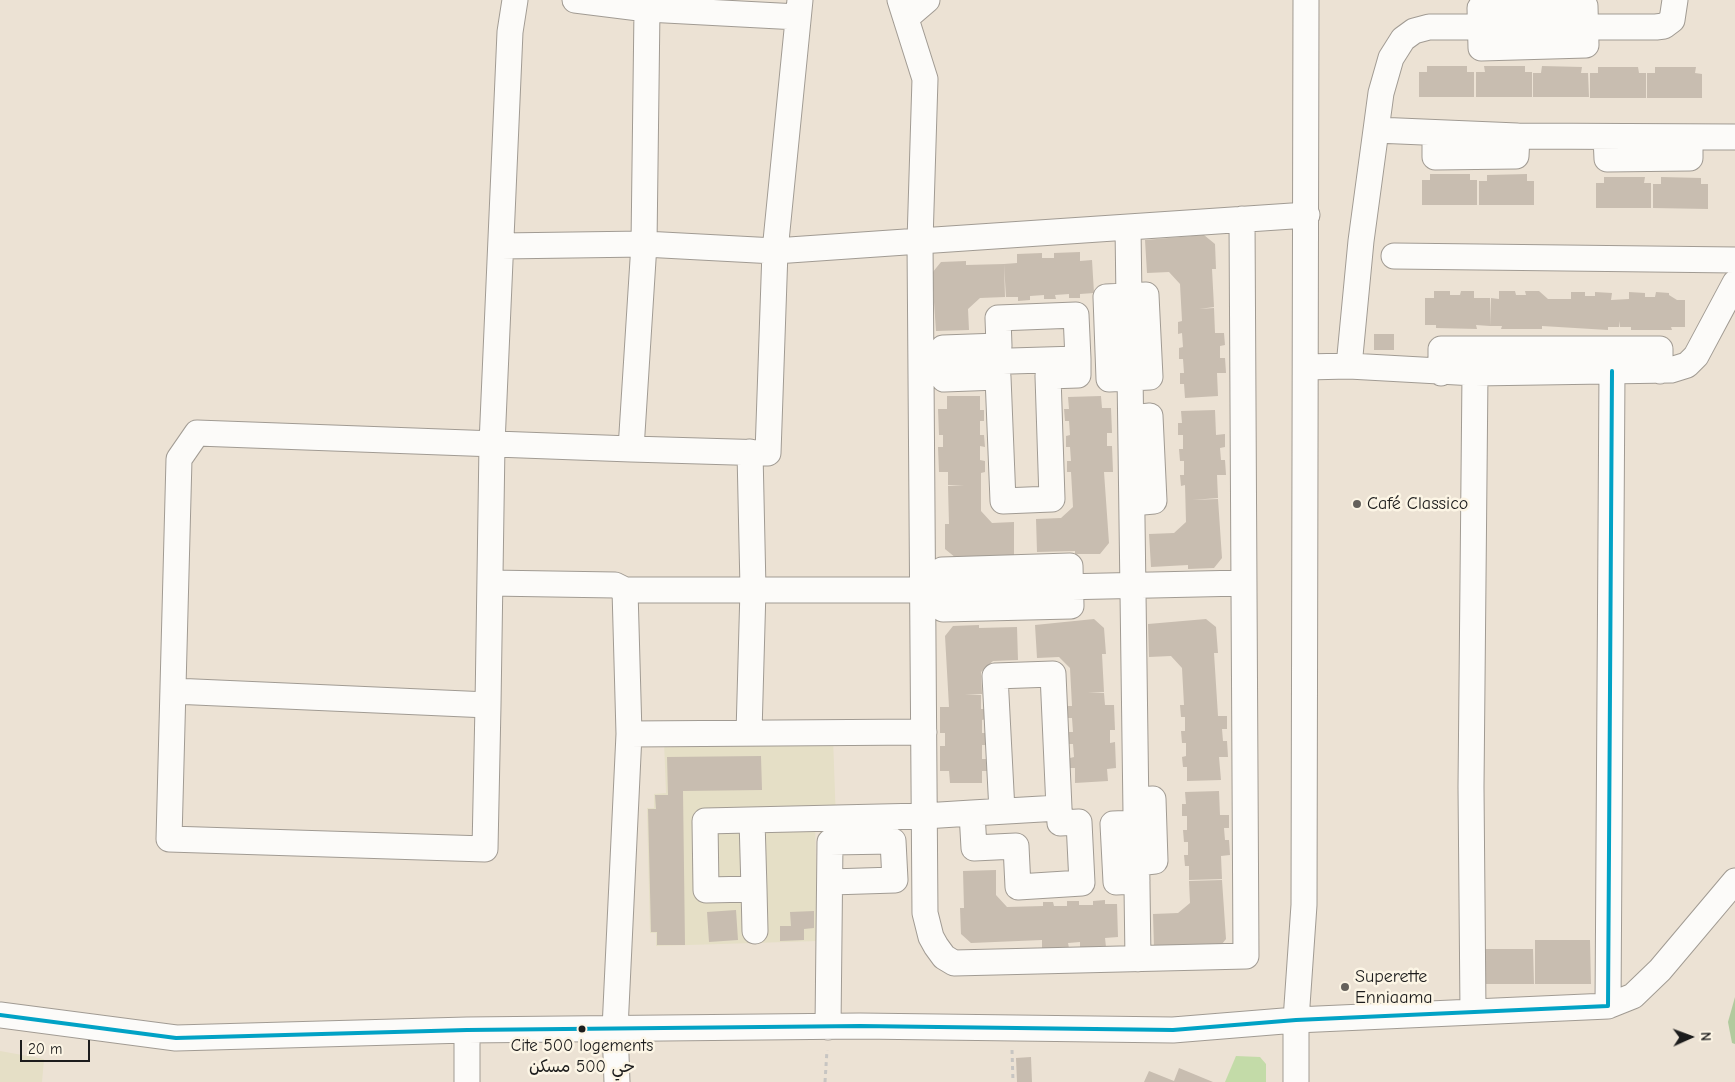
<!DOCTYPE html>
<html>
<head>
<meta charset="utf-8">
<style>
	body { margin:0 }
	#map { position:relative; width:1735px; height:1082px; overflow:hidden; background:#ece2d4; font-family:"Comic Neue",sans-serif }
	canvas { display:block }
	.north { position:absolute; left:1665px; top:1012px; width:50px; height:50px; -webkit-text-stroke:4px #fcf5e5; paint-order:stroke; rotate:88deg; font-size:14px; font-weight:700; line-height:20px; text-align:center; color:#1c1c1c }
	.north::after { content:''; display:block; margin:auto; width:18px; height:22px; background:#1c1c1c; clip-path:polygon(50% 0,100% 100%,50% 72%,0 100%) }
	.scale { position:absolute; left:20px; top:1040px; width:70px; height:22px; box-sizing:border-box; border:2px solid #1c1c1c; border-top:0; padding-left:6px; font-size:15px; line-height:18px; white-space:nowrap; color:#1c1c1c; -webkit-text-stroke:4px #fcf5e5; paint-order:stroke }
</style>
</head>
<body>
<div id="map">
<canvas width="1735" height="1082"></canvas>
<div class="north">N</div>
<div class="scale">20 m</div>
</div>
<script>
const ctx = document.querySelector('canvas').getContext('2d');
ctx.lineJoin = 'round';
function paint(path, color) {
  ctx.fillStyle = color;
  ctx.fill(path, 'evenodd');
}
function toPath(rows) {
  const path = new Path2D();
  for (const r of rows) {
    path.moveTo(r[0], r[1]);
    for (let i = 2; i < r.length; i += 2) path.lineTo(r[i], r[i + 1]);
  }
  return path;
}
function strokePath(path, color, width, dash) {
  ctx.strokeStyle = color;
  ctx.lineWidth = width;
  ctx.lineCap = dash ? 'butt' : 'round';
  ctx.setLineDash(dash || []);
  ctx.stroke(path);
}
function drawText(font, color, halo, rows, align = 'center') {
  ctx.font = font + ' "Comic Neue","Playpen Sans Arabic",sans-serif';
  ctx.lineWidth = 5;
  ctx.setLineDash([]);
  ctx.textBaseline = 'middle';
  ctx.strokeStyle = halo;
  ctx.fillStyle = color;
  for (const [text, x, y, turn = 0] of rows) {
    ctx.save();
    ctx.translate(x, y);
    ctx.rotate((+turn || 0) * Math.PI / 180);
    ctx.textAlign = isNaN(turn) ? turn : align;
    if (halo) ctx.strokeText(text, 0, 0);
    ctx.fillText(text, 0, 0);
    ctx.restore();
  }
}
paint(toPath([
	[833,737,836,822,815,823,818,941,656,946,656,933,650,933,647,808,654,808,654,794,666,793,664,741],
	[0,1051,44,1059,42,1082,0,1082]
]), '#e5dfc6');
paint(toPath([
	[1236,1056,1260,1057,1266,1064,1266,1082,1225,1082]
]), '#c3dba8');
paint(toPath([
	[1735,997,1735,1044,1732,1043,1728,1022]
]), '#b1ca9e');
paint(toPath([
	[1427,66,1467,66,1467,72,1474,72,1474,97,1419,97,1419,72,1427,72],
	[1484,66,1525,66,1525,72,1532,72,1532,97,1476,97,1476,72,1485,72],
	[1542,66,1582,67,1581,73,1588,73,1589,97,1533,97,1533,73,1541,73],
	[1598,67,1638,67,1639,73,1646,73,1646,98,1590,98,1590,73,1598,73],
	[1655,67,1696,67,1695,73,1702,74,1702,98,1647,98,1647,73,1655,73],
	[1430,174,1470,174,1470,180,1477,180,1477,205,1422,205,1422,180,1430,180],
	[1527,174,1527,181,1534,181,1534,205,1479,205,1479,181,1487,181,1487,175],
	[1604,177,1645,177,1644,183,1651,183,1651,208,1596,208,1596,183,1604,183],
	[1661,177,1701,178,1701,184,1708,184,1708,209,1653,208,1653,184,1661,184],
	[1204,235,1215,244,1216,269,1212,269,1214,307,1199,309,1214,308,1215,333,1224,333,1225,345,1220,346,1220,358,1225,358,1226,373,1217,373,1218,396,1185,398,1184,384,1180,384,1180,373,1184,373,1183,359,1179,359,1179,348,1183,347,1182,333,1178,334,1178,322,1182,321,1180,284,1169,272,1147,273,1145,240],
	[1080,252,1080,261,1092,260,1094,293,1080,294,1080,298,1069,298,1069,294,1055,295,1056,299,1044,299,1044,295,1030,296,1030,300,1018,301,1018,297,1006,297,1004,264,1017,263,1017,254,1042,253,1042,258,1054,258,1054,253],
	[966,261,966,265,1004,264,1005,297,980,298,968,309,969,330,936,331,932,273,941,262],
	[1434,291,1450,291,1450,295,1460,295,1461,291,1474,291,1474,298,1490,298,1490,326,1476,325,1477,329,1436,328,1436,325,1425,325,1425,298,1434,298],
	[1499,291,1515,291,1516,295,1526,295,1525,291,1539,291,1548,299,1571,299,1571,292,1585,292,1585,296,1595,296,1595,292,1612,293,1611,300,1629,299,1629,292,1645,293,1645,297,1655,297,1656,292,1669,293,1669,295,1677,300,1685,300,1685,327,1671,327,1672,330,1631,330,1631,327,1620,327,1619,321,1619,327,1608,327,1608,330,1542,326,1542,329,1501,329,1502,326,1490,326,1491,298,1499,299],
	[1374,334,1394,334,1394,350,1374,350],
	[947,396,980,396,980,410,984,410,984,421,980,421,980,435,984,435,985,447,980,446,980,460,985,461,985,472,981,473,981,511,992,523,1014,522,1014,555,956,558,945,549,945,524,949,524,948,486,964,485,948,485,948,472,939,472,938,447,943,447,943,435,939,435,938,409,947,409],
	[1101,396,1102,408,1111,408,1112,433,1107,433,1107,446,1112,446,1113,472,1104,472,1109,543,1100,554,1075,554,1075,551,1037,552,1036,519,1061,518,1073,507,1071,472,1067,472,1067,461,1071,461,1070,447,1066,447,1066,436,1070,435,1069,421,1065,421,1064,409,1069,409,1068,397],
	[1215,410,1216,435,1225,434,1225,447,1220,448,1221,460,1225,460,1226,475,1217,475,1218,498,1192,500,1218,499,1222,558,1214,568,1188,569,1188,565,1151,567,1149,534,1174,533,1186,522,1185,485,1181,486,1180,475,1184,475,1184,461,1180,461,1179,449,1183,449,1183,435,1178,435,1178,423,1182,423,1181,411],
	[1094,619,1104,628,1106,654,1102,654,1104,692,1088,693,1104,693,1105,705,1114,705,1115,730,1110,730,1110,743,1115,742,1116,768,1107,769,1108,781,1075,783,1075,768,1070,768,1070,758,1074,757,1073,744,1069,744,1069,732,1073,732,1072,718,1068,718,1068,706,1072,706,1070,668,1059,657,1037,658,1035,625],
	[1206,619,1216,627,1218,653,1214,653,1218,716,1227,716,1227,729,1222,729,1223,741,1227,741,1228,757,1219,757,1221,780,1187,781,1187,767,1183,767,1182,757,1186,756,1186,743,1182,743,1181,731,1185,731,1185,717,1181,717,1180,705,1184,705,1182,668,1171,656,1149,657,1148,624],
	[979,625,979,628,1017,627,1018,660,993,661,981,672,982,694,965,694,981,695,981,709,986,709,986,719,982,720,982,733,986,733,986,745,982,745,982,759,986,759,987,771,982,771,982,783,950,783,949,771,940,771,940,746,945,746,945,733,940,733,940,707,949,707,945,636,953,626],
	[761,756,762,790,683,791,685,945,657,945,657,932,651,932,648,809,656,809,655,795,668,795,667,757],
	[1219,791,1220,815,1229,815,1229,828,1224,828,1225,840,1229,840,1230,855,1221,856,1222,879,1189,880,1189,866,1185,866,1184,855,1188,855,1188,842,1184,842,1183,830,1187,830,1187,816,1182,816,1182,804,1186,804,1185,792],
	[996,870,996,895,1007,907,1043,906,1043,902,1053,902,1054,906,1067,906,1067,901,1079,901,1079,905,1093,905,1093,901,1105,900,1105,904,1117,904,1118,937,1105,938,1106,947,1080,947,1080,942,1068,943,1069,948,1042,948,1042,940,971,943,961,934,960,908,964,908,963,871],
	[1222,880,1226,939,1218,949,1154,948,1153,914,1178,913,1190,903,1189,881],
	[736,910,738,940,709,942,707,912],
	[814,911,814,928,804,929,804,940,780,941,780,926,791,926,790,912],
	[1535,940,1590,940,1591,984,1535,984],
	[1478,949,1533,949,1534,984,1479,984],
	[1031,1057,1032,1082,1017,1082,1016,1058],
	[1179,1068,1213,1082,1144,1082,1149,1071,1174,1081]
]), '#c8bdb0');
const street = toPath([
	[575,0,647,9,798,17],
	[1585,6,1586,45,1481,48,1480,8,1585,6],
	[906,18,927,0],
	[1376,130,1517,136,1735,137],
	[1435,134,1435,157,1516,156,1517,136],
	[1606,137,1607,159,1690,158,1690,138],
	[1242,219,1246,956,954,963,944,957,936,946,931,937,925,913,920,241,1307,215],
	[1128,227,1138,959],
	[501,246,644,244,647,9],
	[1394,256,1735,260],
	[1146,295,1150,377,1109,379,1106,297,1146,295],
	[921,364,944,363,1078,359,1078,375,1048,376,1052,499,1003,501,998,377,944,379,944,363,943,348,999,346,998,318,1076,315,1078,359],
	[1349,366,1361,241,1381,93,1391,58,1403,39,1414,31,1429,27,1656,27,1664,26,1672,20,1675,0],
	[1306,367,1349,366,1475,373,1671,370,1687,365,1696,356,1735,283],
	[1441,373,1441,349,1660,349,1660,371],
	[1131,418,1150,416,1154,501,1132,503],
	[631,449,768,453,775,251,920,241,925,79,900,0],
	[1070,566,1071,606,943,609,942,570,1070,566],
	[490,583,615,585,625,590,923,590,1244,583],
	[173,691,488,705,485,849,169,839,179,459,197,433,631,449,644,244,775,251,800,0],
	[488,705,492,444,510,32,515,0],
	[749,733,753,589,750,452],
	[629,734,924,732],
	[1002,811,995,676,1053,674,1059,808],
	[752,820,754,889],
	[1136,823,1113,824,1116,882,1137,881],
	[1137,863,1155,861,1153,799,1137,800],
	[755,931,754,889,706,890,705,821,924,816,972,813,1059,808,1060,823,1079,822,1082,883,1018,887,1016,846,974,848,972,813],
	[1608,1006,1633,996,1660,970,1735,881],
	[1473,1012,1471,787,1475,373],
	[0,1015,176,1038,467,1030,860,1026,1173,1030,1296,1020,1608,1006,1612,371],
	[828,1027,830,842,893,841,895,880,831,882],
	[467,1082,467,1030],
	[617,1082,615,1029,629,734,625,590],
	[1296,1082,1296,1020,1304,905,1306,0]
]);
strokePath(street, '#a19b93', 27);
strokePath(toPath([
	[1012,1050,1013,1082],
	[825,1082,827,1050]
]), '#c7c5c2', 3, [4, 4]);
strokePath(street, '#fcfbf9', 25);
strokePath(toPath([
	[0,1015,176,1038,467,1030,860,1026,1173,1030,1296,1020,1608,1006,1612,371]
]), '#01a2c5', 4);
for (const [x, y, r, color] of [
	[1357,504,5,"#65615c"],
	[1345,987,5,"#65615c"],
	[582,1029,4.5,"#1c1c1c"]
]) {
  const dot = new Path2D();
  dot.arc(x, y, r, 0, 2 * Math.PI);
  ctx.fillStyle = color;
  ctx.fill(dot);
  strokePath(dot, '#fcf5e5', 2);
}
drawText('17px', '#1c1c1c', '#fcf5e5', [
	["Cite 500 logements",582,1046],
	["حي 500 مسكن",582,1067]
]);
drawText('18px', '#1c1c1c', '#fcf5e5', [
	["Café Classico",1367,504],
	["Superette",1355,977],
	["Enniaama",1355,998]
], 'left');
</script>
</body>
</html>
